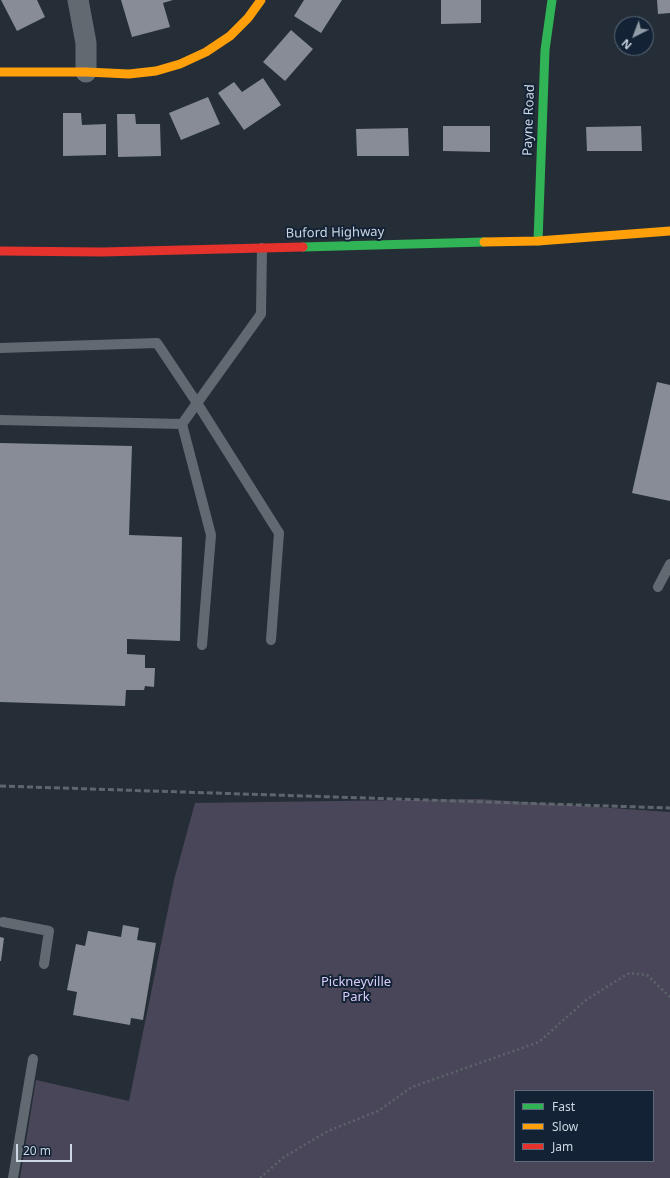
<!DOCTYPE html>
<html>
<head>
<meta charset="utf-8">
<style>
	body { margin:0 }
	#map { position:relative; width:670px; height:1178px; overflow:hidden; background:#252e37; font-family:"Noto Sans",sans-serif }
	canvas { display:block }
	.legend { position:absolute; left:514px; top:1090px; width:140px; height:72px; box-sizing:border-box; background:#132335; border:1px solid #5d6b7b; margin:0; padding:5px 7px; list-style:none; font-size:12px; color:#ccd7e3 }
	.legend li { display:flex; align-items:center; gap:8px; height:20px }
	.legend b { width:20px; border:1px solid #5d6b7b }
	.north { position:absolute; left:614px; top:16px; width:40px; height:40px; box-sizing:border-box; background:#132335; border:1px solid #5d6b7b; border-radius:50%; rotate:222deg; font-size:11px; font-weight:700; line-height:16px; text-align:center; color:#ccd7e3 }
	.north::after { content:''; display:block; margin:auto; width:14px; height:18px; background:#929ca7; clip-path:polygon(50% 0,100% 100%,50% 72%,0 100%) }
	.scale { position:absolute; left:16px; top:1144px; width:56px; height:18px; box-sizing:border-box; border:2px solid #ccd7e3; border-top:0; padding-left:5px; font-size:12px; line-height:14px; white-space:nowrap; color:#ccd7e3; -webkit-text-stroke:3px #132335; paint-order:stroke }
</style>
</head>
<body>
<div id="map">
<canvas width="670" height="1178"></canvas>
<ul class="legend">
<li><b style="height:5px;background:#30b455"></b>Fast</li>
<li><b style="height:5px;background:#ff9f0a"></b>Slow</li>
<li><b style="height:5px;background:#e5322d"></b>Jam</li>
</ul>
<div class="north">N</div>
<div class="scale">20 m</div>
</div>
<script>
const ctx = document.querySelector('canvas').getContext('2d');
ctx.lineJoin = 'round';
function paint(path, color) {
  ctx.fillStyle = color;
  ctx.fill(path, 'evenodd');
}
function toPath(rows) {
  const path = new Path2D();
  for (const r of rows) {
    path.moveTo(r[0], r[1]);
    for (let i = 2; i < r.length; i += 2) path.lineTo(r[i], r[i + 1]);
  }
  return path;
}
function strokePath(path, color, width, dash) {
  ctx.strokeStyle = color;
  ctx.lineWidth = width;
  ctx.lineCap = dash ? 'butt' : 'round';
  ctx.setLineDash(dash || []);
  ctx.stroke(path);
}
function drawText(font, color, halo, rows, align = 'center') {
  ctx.font = font + ' "Noto Sans",sans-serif';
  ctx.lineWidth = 4;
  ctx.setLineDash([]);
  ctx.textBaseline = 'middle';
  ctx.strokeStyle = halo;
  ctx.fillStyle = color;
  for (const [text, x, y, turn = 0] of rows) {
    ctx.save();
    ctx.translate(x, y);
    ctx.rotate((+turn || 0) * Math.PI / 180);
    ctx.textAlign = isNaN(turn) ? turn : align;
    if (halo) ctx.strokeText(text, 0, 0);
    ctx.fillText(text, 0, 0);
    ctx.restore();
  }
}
paint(toPath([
	[480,799,670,812,670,1178,20,1178,36,1080,129,1101,174,880,195,803],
	[515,1091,653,1091,653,1161,515,1161]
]), '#4a4659');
paint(toPath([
	[1,0,37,0,45,17,17,31],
	[121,0,173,0,163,3,170,27,132,37],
	[304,0,342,0,321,33,294,16],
	[441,0,481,0,481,23,441,24],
	[657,0,670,0,670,13,658,14],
	[291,30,313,49,285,81,263,62],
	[263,78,281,105,244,130,218,93,234,82,242,92],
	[208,97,220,124,181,140,169,113],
	[63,113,81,113,82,125,106,124,106,155,63,156],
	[117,114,135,114,136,124,160,124,161,156,118,157],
	[443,126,490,126,490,152,443,151],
	[641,126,642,151,587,151,586,127],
	[408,128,409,156,357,156,356,129],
	[657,382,670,385,670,501,632,493],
	[0,443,132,446,129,535,182,537,180,641,127,639,127,654,145,655,145,668,155,668,154,687,145,686,144,690,126,690,125,706,0,702],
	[123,925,139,928,137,940,156,943,143,1020,131,1018,130,1025,73,1015,77,992,67,990,76,944,85,946,88,931,121,937],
	[0,937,4,938,1,961,0,961]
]), '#878c97');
strokePath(toPath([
	[260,1178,284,1157,328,1131,378,1111,412,1087,539,1042,586,1000,629,973,647,975,670,997]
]), '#5c646b', 2.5, [2, 3]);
strokePath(toPath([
	[0,348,157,343,197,403,279,533,271,640],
	[0,420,182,424,261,314,262,248],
	[182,424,211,535,202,645],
	[658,587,670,564],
	[3,922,49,931,44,964],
	[13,1178,33,1059]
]), '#626a71', 10);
strokePath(toPath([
	[78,0,86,43,86,72]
]), '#626a71', 21);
strokePath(toPath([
	[538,241,545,50,552,0],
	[303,247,484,242]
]), '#30b455', 9);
strokePath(toPath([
	[0,72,86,72,129,74,156,71,180,64,206,52,230,36,248,18,261,0],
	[484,242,538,241,670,231]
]), '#ff9f0a', 9);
strokePath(toPath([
	[0,251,102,252,303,247]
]), '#e5322d', 9);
strokePath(toPath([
	[0,786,670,808]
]), '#5e656c', 3, [6, 3]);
drawText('13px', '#ccd7e3', '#132335', [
	["Payne Road",529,120,-88],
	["Buford Highway",335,233,-1]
]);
drawText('13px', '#dacdfa', '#132335', [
	["Pickneyville",356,982],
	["Park",356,997]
]);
</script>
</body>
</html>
